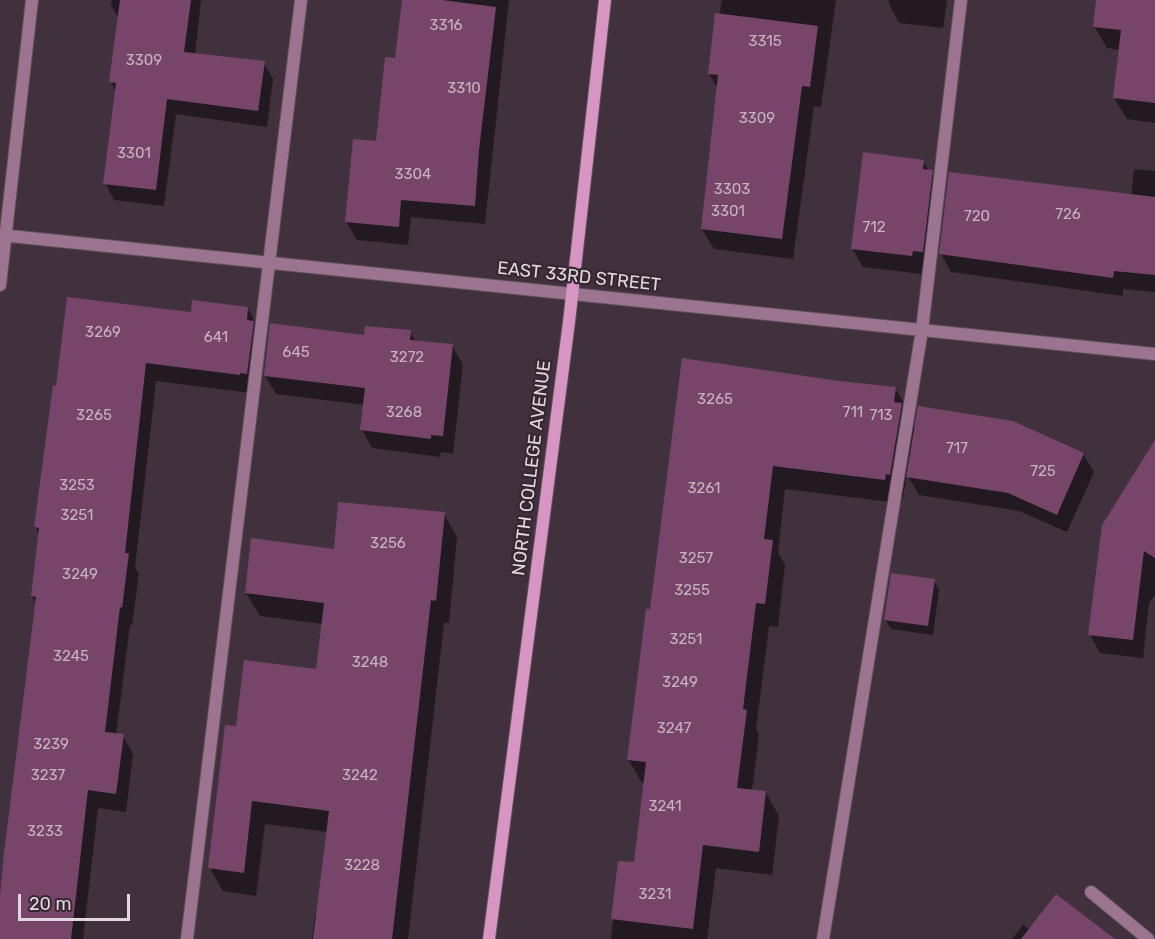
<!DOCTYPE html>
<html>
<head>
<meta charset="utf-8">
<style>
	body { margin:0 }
	#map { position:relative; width:1155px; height:939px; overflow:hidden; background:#41313c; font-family:Rubik,sans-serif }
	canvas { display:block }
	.scale { position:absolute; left:18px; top:894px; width:112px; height:27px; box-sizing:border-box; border:3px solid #e1d7de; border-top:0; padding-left:8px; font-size:18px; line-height:21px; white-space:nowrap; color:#e1d7de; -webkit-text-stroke:4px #372732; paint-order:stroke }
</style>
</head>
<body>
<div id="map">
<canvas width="1155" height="939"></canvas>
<div class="scale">20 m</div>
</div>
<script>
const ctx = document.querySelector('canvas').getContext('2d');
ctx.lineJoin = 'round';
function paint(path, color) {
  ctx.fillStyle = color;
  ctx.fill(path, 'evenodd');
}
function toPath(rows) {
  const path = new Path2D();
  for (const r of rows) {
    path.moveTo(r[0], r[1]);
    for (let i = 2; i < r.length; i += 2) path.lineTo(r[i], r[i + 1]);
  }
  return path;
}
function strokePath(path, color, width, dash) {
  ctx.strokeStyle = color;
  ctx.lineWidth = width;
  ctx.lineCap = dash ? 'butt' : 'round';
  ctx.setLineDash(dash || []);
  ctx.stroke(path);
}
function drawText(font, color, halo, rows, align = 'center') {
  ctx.font = font + ' Rubik,sans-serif';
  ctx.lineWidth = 4.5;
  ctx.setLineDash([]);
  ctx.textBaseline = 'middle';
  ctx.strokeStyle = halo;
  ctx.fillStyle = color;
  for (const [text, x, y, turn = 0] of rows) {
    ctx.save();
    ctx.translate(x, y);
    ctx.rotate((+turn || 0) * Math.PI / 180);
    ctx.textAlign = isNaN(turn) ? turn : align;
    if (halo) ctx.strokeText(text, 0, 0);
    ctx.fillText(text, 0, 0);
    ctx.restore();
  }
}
paint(toPath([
	[112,0,201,0,195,54,264,63,273,79,267,127,176,114,164,206,114,200,105,183,116,92,111,82,119,19,111,5],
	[403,0,509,0,485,224,411,217,408,245,357,240,346,222,378,142,396,60],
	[722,0,836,0,821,107,814,106,793,259,714,249,702,229,718,89,709,74],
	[889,0,947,0,943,28,899,23,889,4],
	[1098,0,1155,0,1155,123,1127,119,1114,98,1120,50,1107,48,1094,26],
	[923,161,929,171,932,171,942,189,933,270,923,269,922,274,863,267,852,248],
	[1134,169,1155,171,1155,292,1123,289,1123,296,951,272,941,254,1131,196],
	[248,309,258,327,250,393,156,381,135,568,139,573,132,625,130,625,116,735,123,736,133,754,126,812,98,808,83,939,0,939,0,901,36,604,32,596,40,535,35,527,58,387,192,314],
	[410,332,416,342,452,346,463,364,453,454,441,452,440,457,372,448,362,430,365,405,276,394,265,376,366,336],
	[838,382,895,388,909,411,908,417,916,430,1083,454,1094,472,1067,532,1019,511,919,495,907,475,903,497,898,497,898,503,785,489,778,552,785,565,778,627,769,626,756,729,759,735,752,791,766,793,779,816,772,875,716,868,707,939,611,939,619,862,635,864,645,783,642,783,628,759,652,611],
	[1155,459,1155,595,1149,603,1143,658,1100,653,1090,635],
	[444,514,457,537,449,623,444,623,408,939,312,939,315,915,318,915,328,832,265,824,256,896,223,891,210,868,237,728,317,671,323,624,260,616,246,593,335,550],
	[934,581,939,590,933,635,891,629,886,620],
	[1023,925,1030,930,1113,939,1012,939]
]), '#0007');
paint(toPath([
	[120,0,191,0,184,52,265,61,258,111,167,99,156,190,103,184,116,83,109,82],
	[402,0,442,0,496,7,479,150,475,206,401,200,399,227,345,222,353,139,376,141,385,57,395,58],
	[1096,0,1155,0,1155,103,1113,98,1121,30,1093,27],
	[715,13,818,26,810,87,802,86,782,239,701,229,718,75,708,74],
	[863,152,924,160,923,169,933,170,923,252,913,251,912,256,851,249],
	[949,172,1155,197,1155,275,1114,271,1113,278,939,254],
	[67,297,191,312,192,300,248,307,247,320,254,321,247,374,240,373,240,375,146,363,125,553,129,553,122,608,120,607,105,732,124,734,116,794,88,790,71,939,0,939,0,896,4,853,36,597,31,596,39,528,34,527,53,385,56,386],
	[270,323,364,335,365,326,411,330,410,340,453,344,443,436,431,435,431,439,360,430,365,388,264,376],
	[682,358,839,381,896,387,894,402,902,403,890,475,886,474,885,480,773,466,764,539,773,540,765,604,756,603,743,709,747,710,737,788,766,791,759,852,703,845,693,929,611,919,618,861,634,862,646,762,627,760,646,609,650,609],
	[918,406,1013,421,1084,453,1057,515,1008,493,906,477],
	[1155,440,1155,558,1144,551,1133,640,1088,635,1102,525],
	[338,502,445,512,436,601,431,600,392,939,313,939,329,811,252,801,244,873,208,868,225,725,236,726,244,660,316,669,324,603,245,593,251,538,334,549],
	[891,573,935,579,928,626,884,620],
	[1056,894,1115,939,1021,939]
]), '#78456a');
const service = toPath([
	[1091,892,1148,939],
	[187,939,301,0],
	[823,939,922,330,961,0]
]);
const minor = toPath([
	[0,235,1155,354],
	[0,285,32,0]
]);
const secondary = toPath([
	[489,939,569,322,605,0]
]);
strokePath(service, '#5e4f59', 14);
strokePath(minor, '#5e4f59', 14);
strokePath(secondary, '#5e4f59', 14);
strokePath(service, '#9d7490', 12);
strokePath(minor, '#9d7490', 12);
strokePath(secondary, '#d795c3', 12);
drawText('15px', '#c7b2c1', null, [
	["3316",446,26],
	["3315",765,42],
	["3309",144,61],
	["3310",464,89],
	["3309",757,119],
	["3301",134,154],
	["3304",413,175],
	["3303",732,190],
	["3301",728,212],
	["726",1068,215],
	["720",977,217],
	["712",874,228],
	["3269",103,333],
	["641",216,338],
	["645",296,353],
	["3272",407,358],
	["3265",715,400],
	["3268",404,413],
	["711",853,413],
	["3265",94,416],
	["713",881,416],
	["717",957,449],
	["725",1043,472],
	["3253",77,486],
	["3261",704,489],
	["3251",77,516],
	["3256",388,544],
	["3257",696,559],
	["3249",80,575],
	["3255",692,591],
	["3251",686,640],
	["3245",71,657],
	["3248",370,663],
	["3249",680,683],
	["3247",674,729],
	["3239",51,745],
	["3237",48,776],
	["3242",360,776],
	["3241",665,807],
	["3233",45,832],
	["3228",362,866],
	["3231",655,895]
]);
drawText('18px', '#e1d7de', '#372732', [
	["EAST 33RD STREET",579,277,6],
	["NORTH COLLEGE AVENUE",532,468,-83]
]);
</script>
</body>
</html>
